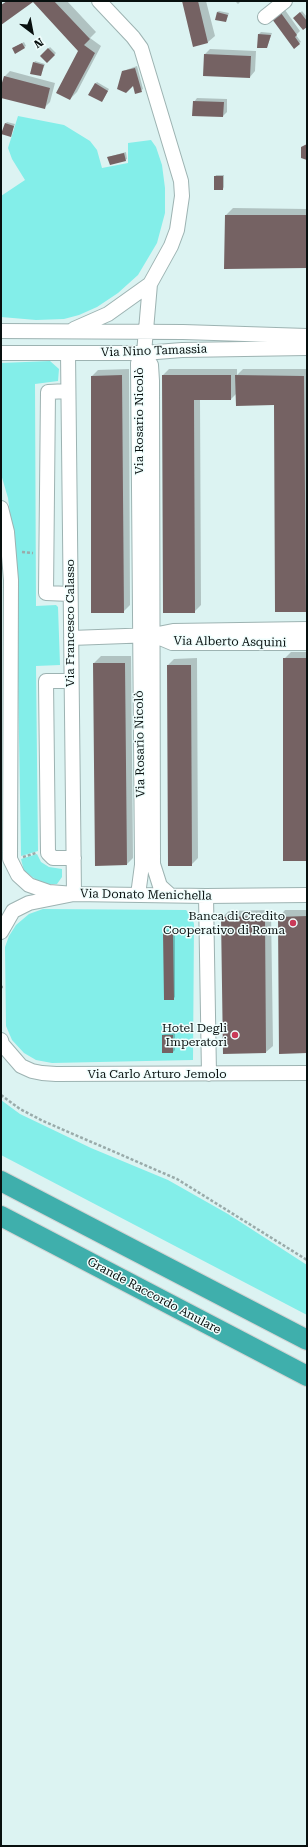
<!DOCTYPE html>
<html>
<head>
<meta charset="utf-8">
<style>
	body { margin:0 }
	#map { position:relative; width:308px; height:1847px; overflow:hidden; background:#dcf3f2; font-family:"Roboto Serif",serif }
	canvas { display:block }
	.frame { position:absolute; inset:0; border:2px solid #08100f; pointer-events:none }
	.north { position:absolute; left:12px; top:12px; width:40px; height:40px; -webkit-text-stroke:3px #f0fefd; paint-order:stroke; rotate:148deg; font-size:11px; font-weight:700; line-height:16px; text-align:center; color:#08100f }
	.north::after { content:''; display:block; margin:auto; width:14px; height:18px; background:#08100f; clip-path:polygon(50% 0,100% 100%,50% 72%,0 100%) }
</style>
</head>
<body>
<div id="map">
<canvas width="308" height="1847"></canvas>
<div class="frame"></div>
<div class="north">N</div>
</div>
<script>
const ctx = document.querySelector('canvas').getContext('2d');
ctx.lineJoin = 'round';
function paint(path, color) {
  ctx.fillStyle = color;
  ctx.fill(path, 'evenodd');
}
function toPath(rows) {
  const path = new Path2D();
  for (const r of rows) {
    path.moveTo(r[0], r[1]);
    for (let i = 2; i < r.length; i += 2) path.lineTo(r[i], r[i + 1]);
  }
  return path;
}
function strokePath(path, color, width, dash) {
  ctx.strokeStyle = color;
  ctx.lineWidth = width;
  ctx.lineCap = dash ? 'butt' : 'round';
  ctx.setLineDash(dash || []);
  ctx.stroke(path);
}
function drawText(font, color, halo, rows, align = 'center') {
  ctx.font = font + ' "Roboto Serif",serif';
  ctx.lineWidth = 3;
  ctx.setLineDash([]);
  ctx.textBaseline = 'middle';
  ctx.strokeStyle = halo;
  ctx.fillStyle = color;
  for (const [text, x, y, turn = 0] of rows) {
    ctx.save();
    ctx.translate(x, y);
    ctx.rotate((+turn || 0) * Math.PI / 180);
    ctx.textAlign = isNaN(turn) ? turn : align;
    if (halo) ctx.strokeText(text, 0, 0);
    ctx.fillText(text, 0, 0);
    ctx.restore();
  }
}
paint(toPath([
	[18,116,64,125,90,141,97,150,102,168,128,163,128,143,151,140,156,147,162,165,165,188,165,213,157,243,138,275,118,293,97,307,79,315,64,319,36,320,1,317,1,196,25,180,12,159,8,148],
	[50,361,59,369,58,381,35,384,36,606,56,605,58,607,60,665,36,666,38,851,21,856,16,557,8,498,1,474,1,363],
	[37,854,41,862,49,867,62,869,62,877,57,884,44,884,38,881,24,871,21,859],
	[43,909,186,910,192,916,194,924,193,1060,52,1063,36,1060,24,1053,12,1040,6,1026,5,947,9,936,16,925,29,914],
	[1,1100,20,1114,91,1148,168,1180,228,1214,307,1265,307,1315,1,1155]
]), '#83eee9');
paint(toPath([
	[34,1,67,1,96,32,90,38,101,46,77,92,70,99,79,51],
	[183,1,206,1,215,36,208,42,194,46],
	[235,1,241,1,238,4],
	[285,10,300,31,296,35,301,42,299,43,273,19],
	[219,11,229,13,226,21,217,12],
	[302,11,307,17,307,26,295,18],
	[261,32,272,33,267,47,259,34],
	[24,42,26,46,16,52,15,47],
	[50,47,56,53,47,62,41,56],
	[210,49,256,51,255,71,250,77,204,75,205,54],
	[35,61,45,64,41,75,34,63],
	[137,66,143,89,136,93,134,85,123,71],
	[10,71,55,83,50,102,44,108,1,97,4,77],
	[97,82,109,89,103,100,95,84],
	[197,98,227,99,227,112,223,116,194,102],
	[7,122,15,124,10,136,6,123],
	[126,152,127,159,125,160,108,157],
	[216,175,224,175,224,187,223,189,215,177],
	[233,208,307,209,307,267,226,215],
	[129,369,130,605,123,612,92,376,98,370],
	[169,369,237,369,237,375,243,369,307,369,307,609,306,611,275,404,237,393,231,399,200,399,201,605,194,612,163,375],
	[291,652,307,652,307,860,284,659],
	[101,656,131,656,133,858,127,864,94,663],
	[197,658,198,858,191,865,168,665,174,659],
	[271,910,273,1046,266,1052,222,917,229,911],
	[285,910,307,910,307,1053,280,1053,279,917],
	[166,930,175,930,175,997,173,999,165,999,164,932],
	[175,1033,175,1050,173,1052,163,1052,163,1035,165,1034]
]), '#0003');
paint(toPath([
	[7,1,54,1,90,39,84,45,95,53,70,100,56,93,78,51,33,2,1,25,1,5],
	[182,1,198,1,208,43,193,47],
	[217,12,228,15,226,22,215,20],
	[300,12,307,21,307,27,303,30,293,18],
	[281,13,297,35,295,37,300,44,294,49,272,19],
	[258,34,271,35,267,48,257,48],
	[22,43,25,48,15,54,12,48],
	[48,48,55,55,47,63,40,56],
	[204,54,251,56,250,78,203,76],
	[33,62,44,65,41,76,30,74],
	[135,68,142,92,135,94,133,86,126,93,117,89,122,71],
	[4,76,50,88,45,109,1,98,1,86],
	[95,83,108,91,102,102,88,95],
	[193,101,224,102,223,117,192,116],
	[5,123,14,126,11,137,1,134],
	[307,144,307,160,301,158,301,147],
	[124,153,126,161,110,165,107,157],
	[214,176,223,176,223,190,214,190],
	[225,215,307,215,307,268,224,269],
	[122,375,124,613,91,613,91,376],
	[162,375,231,375,231,400,194,400,195,613,163,613],
	[235,375,304,376,306,612,275,612,274,405,236,406],
	[283,658,307,658,307,861,283,861],
	[93,663,125,663,127,865,95,866],
	[167,665,191,665,192,866,168,866],
	[265,916,266,1053,223,1054,221,917],
	[307,916,307,1053,279,1054,278,917],
	[163,932,173,932,174,1000,164,1000],
	[162,1035,173,1035,173,1053,162,1053]
]), '#756263');
const minor = toPath([
	[99,1,133,37,141,48,181,181,182,196,177,230,171,246,150,284,144,353,138,363,142,865,138,895],
	[265,17,285,1],
	[74,329,108,314,150,284],
	[1,331,183,332,307,336],
	[1,353,144,353,182,350,307,348],
	[68,353,74,894],
	[144,353,151,365,152,381,153,864,160,886,170,895],
	[68,391,48,392,46,593,70,594],
	[1,508,7,532,11,580,10,859,18,875,29,885,49,892,74,894],
	[153,635,172,643,307,643],
	[71,638,153,635,173,631,307,629],
	[70,681,46,681,48,853,53,858,74,858],
	[206,896,209,1074],
	[1,932,13,911,29,903,74,894,206,896,307,895],
	[1,1040,2,1044,21,1066,32,1071,42,1073,56,1074,307,1073]
]);
const highway = toPath([
	[1,1181,307,1340],
	[1,1216,307,1376]
]);
strokePath(minor, '#9db3b2', 16);
strokePath(highway, '#d3d4d4', 22);
strokePath(toPath([
	[22,552,33,553],
	[23,857,36,853],
	[1,987,3,987],
	[1,1095,20,1109,43,1121,177,1179,307,1260]
]), '#99abaa', 2.5, [3, 2]);
strokePath(minor, '#fff', 14);
strokePath(highway, '#3fafac', 20);
for (const [x, y, r, color] of [
	[293,923,4,"#ca3a58"],
	[235,1035,4,"#ca3a58"]
]) {
  const dot = new Path2D();
  dot.arc(x, y, r, 0, 2 * Math.PI);
  ctx.fillStyle = color;
  ctx.fill(dot);
  strokePath(dot, '#f0fefd', 1.5);
}
drawText('12px', '#08100f', '#f0fefd', [
	["Via Nino Tamassia",154,351,-2],
	["Via Rosario Nicolò",139,421,-90],
	["Via Francesco Calasso",70,623,-90],
	["Via Alberto Asquini",230,642,1],
	["Via Rosario Nicolò",140,744,-91],
	["Via Donato Menichella",146,895,1],
	["Via Carlo Arturo Jemolo",157,1074],
	["Grande Raccordo Anulare",154,1296,28]
]);
drawText('12px', '#08100f', '#f0fefd', [
	["Banca di Credito",285,916],
	["Cooperativo di Roma",285,930],
	["Hotel Degli",227,1028],
	["Imperatori",227,1042]
], 'right');
</script>
</body>
</html>
